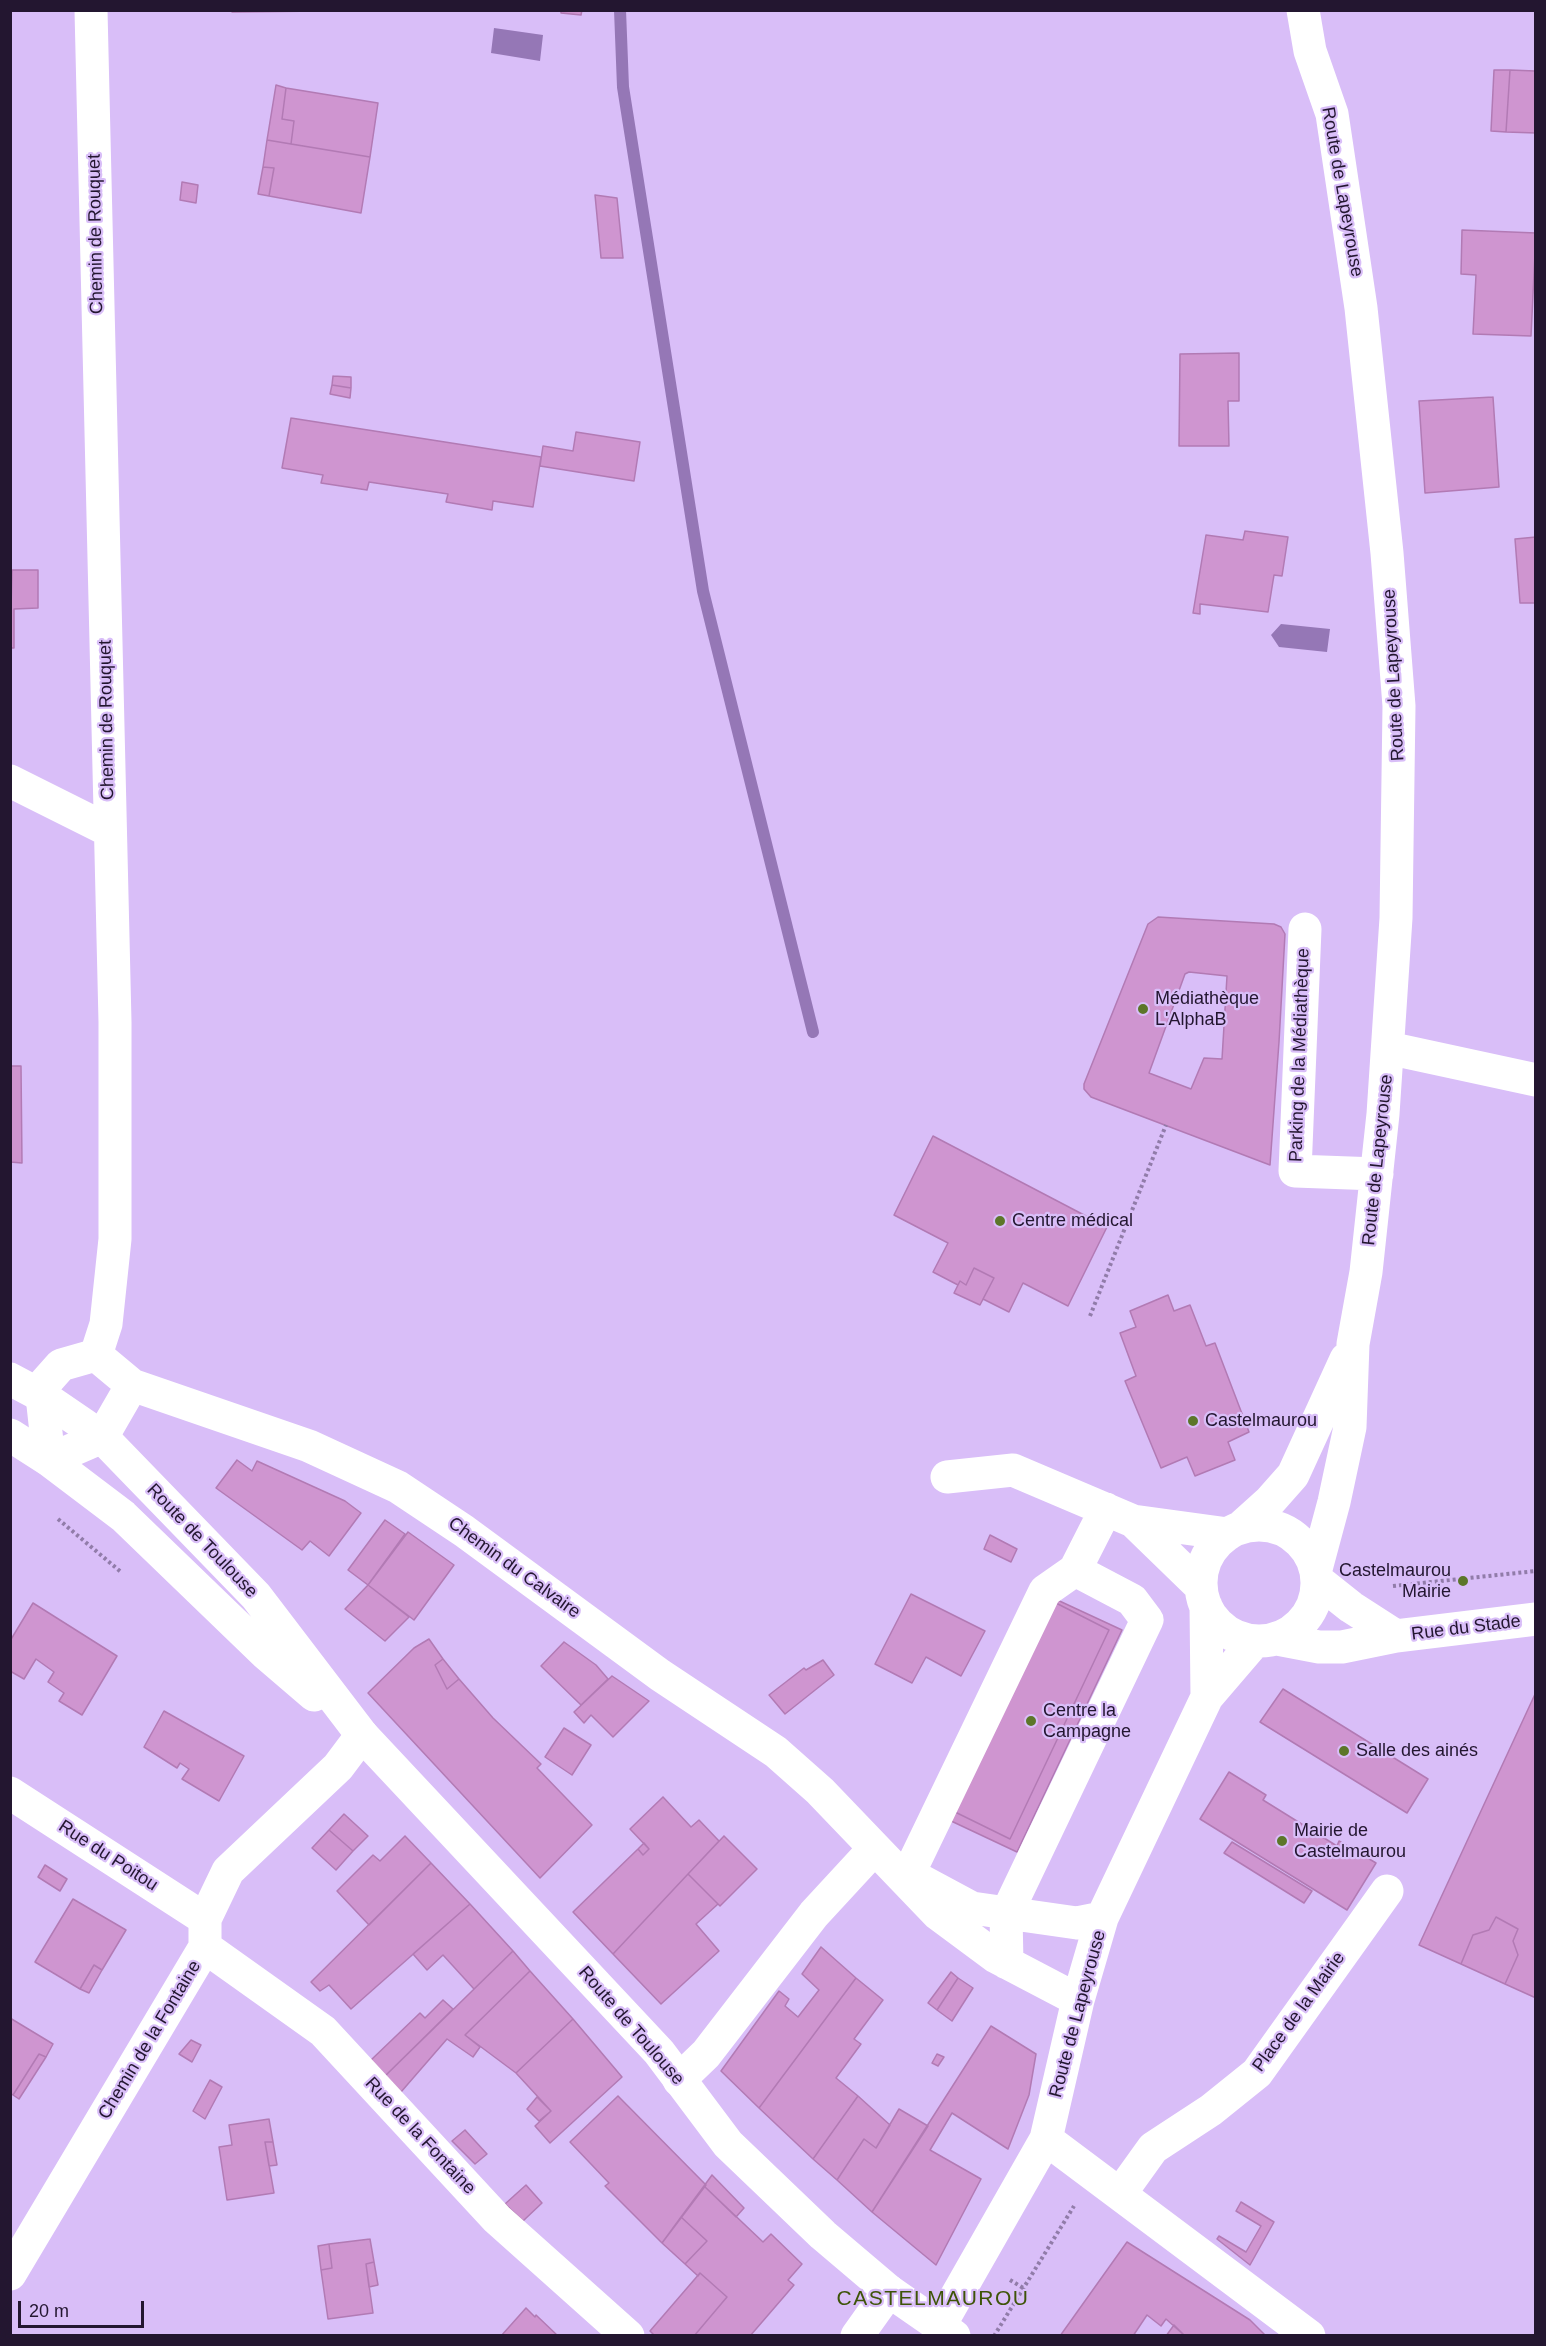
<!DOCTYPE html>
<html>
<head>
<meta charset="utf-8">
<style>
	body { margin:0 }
	#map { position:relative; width:1546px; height:2346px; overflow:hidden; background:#d9bef8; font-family:Arial,sans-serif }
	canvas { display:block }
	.frame { position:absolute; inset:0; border:12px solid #231630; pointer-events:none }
	.scale { position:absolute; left:18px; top:2301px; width:126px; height:27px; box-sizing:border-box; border:3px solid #231630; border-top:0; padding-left:8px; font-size:18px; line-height:21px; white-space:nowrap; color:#231630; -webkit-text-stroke:4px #d9bef8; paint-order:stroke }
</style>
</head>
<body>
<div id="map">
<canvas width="1546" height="2346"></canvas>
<div class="frame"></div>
<div class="scale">20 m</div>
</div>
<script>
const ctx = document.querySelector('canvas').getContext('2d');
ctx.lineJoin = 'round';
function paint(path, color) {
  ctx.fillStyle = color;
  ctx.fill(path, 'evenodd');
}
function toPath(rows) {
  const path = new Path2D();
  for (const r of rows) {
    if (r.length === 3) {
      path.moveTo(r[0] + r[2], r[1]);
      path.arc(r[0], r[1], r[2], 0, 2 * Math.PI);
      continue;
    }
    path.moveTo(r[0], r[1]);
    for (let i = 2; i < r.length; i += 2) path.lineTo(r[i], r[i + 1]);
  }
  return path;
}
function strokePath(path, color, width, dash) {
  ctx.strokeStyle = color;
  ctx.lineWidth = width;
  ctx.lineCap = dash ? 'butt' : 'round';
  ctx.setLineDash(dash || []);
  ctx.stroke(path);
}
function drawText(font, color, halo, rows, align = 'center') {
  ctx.font = font + ' Arial,sans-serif';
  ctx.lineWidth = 4.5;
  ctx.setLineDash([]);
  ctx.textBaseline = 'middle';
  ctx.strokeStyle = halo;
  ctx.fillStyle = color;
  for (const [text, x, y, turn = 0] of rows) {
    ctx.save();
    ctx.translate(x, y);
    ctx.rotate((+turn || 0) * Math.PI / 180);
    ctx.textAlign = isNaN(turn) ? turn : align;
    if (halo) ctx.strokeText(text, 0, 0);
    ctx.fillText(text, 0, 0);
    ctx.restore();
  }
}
paint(toPath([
	[494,28,543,35,540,61,491,53],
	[1281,624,1330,629,1327,652,1279,647,1271,635]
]), '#9577b6');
strokePath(toPath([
	[620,10,623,87,703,591,813,1032]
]), '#9577b6', 12);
const building = toPath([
	[232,10,324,10,324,11,232,12,232,10],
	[561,10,582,10,581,15,561,13,561,10],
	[1535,62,1536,133,1506,132,1510,70,1535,71,1535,62],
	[1494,70,1510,70,1506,132,1491,131,1494,70],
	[276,85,286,88,282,119,294,121,291,144,267,140,276,85],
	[286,88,378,103,370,157,291,144,294,121,282,119,286,88],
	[267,140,370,157,361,213,269,196,274,168,263,167,267,140],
	[263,167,274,168,269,196,258,194,263,167],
	[182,182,198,185,196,203,180,200,182,182],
	[595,195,617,198,623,258,601,258,595,195],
	[1462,230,1536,233,1531,336,1473,334,1476,275,1461,274,1462,230],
	[1239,353,1239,401,1228,401,1229,446,1179,446,1180,354,1239,353],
	[333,376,351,377,351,388,332,385,333,376],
	[332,385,351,388,350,398,330,394,332,385],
	[1493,397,1499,487,1425,493,1419,401,1493,397],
	[291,418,541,457,533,507,493,501,492,510,446,502,448,494,369,482,367,490,321,483,323,475,282,468,291,418],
	[576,432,640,442,634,481,540,466,543,446,573,451,576,432],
	[1245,531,1288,537,1282,576,1274,575,1268,612,1200,604,1200,614,1193,613,1206,535,1243,540,1245,531],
	[1536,537,1536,603,1520,603,1515,539,1536,537],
	[12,570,38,570,38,608,14,609,14,648,10,648,12,570],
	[1158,917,1274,924,1281,927,1285,934,1279,1042,1270,1165,1091,1097,1084,1089,1084,1084,1148,924,1158,917],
	[1189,972,1227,976,1222,1059,1204,1058,1191,1089,1149,1073,1185,974,1189,972],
	[10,1066,21,1066,22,1163,10,1162,10,1066],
	[933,1136,1107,1227,1068,1306,1023,1283,1009,1312,983,1299,994,1278,974,1268,966,1285,960,1281,958,1285,933,1272,948,1243,894,1215,933,1136],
	[974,1268,994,1278,980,1305,954,1293,960,1281,966,1285,974,1268],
	[1168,1295,1174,1311,1190,1305,1206,1346,1215,1343,1249,1432,1228,1442,1235,1460,1195,1476,1187,1457,1161,1468,1125,1381,1136,1376,1120,1333,1136,1327,1130,1311,1168,1295],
	[237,1460,252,1471,257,1461,345,1501,361,1513,329,1556,310,1541,302,1550,216,1488,237,1460],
	[385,1520,405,1534,368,1585,348,1570,385,1520],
	[408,1532,454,1565,414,1620,368,1585,408,1532],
	[990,1535,1017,1549,1011,1562,984,1549,990,1535],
	[368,1585,409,1617,385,1641,345,1609,368,1585],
	[911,1594,985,1631,961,1676,926,1657,912,1683,875,1664,911,1594],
	[1053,1598,1122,1630,1017,1852,949,1820,953,1811,1010,1839,1109,1630,1052,1601,1053,1598],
	[1052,1601,1109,1630,1010,1839,953,1811,1052,1601],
	[33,1603,117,1656,82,1715,59,1701,64,1693,48,1682,54,1672,36,1659,24,1679,10,1671,10,1641,33,1603],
	[429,1639,443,1659,435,1665,447,1689,459,1679,493,1718,541,1764,537,1768,592,1825,540,1878,368,1693,414,1648,429,1639],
	[564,1642,596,1665,608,1679,581,1705,541,1666,564,1642],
	[443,1659,459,1679,447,1689,435,1665,443,1659],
	[823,1660,834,1675,785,1714,769,1695,804,1668,806,1670,823,1660],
	[612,1676,649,1701,613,1737,591,1715,584,1723,574,1712,612,1676],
	[1283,1689,1428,1779,1407,1813,1260,1722,1283,1689],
	[1536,1692,1536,1998,1505,1984,1518,1955,1513,1941,1518,1929,1496,1917,1489,1930,1473,1935,1461,1964,1419,1945,1536,1692],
	[164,1711,244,1756,219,1801,182,1779,189,1769,180,1763,177,1768,144,1747,164,1711],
	[564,1728,591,1745,572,1775,545,1757,564,1728],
	[1229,1772,1266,1795,1263,1800,1337,1846,1339,1841,1376,1863,1347,1910,1200,1819,1229,1772],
	[663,1797,691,1827,699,1820,719,1841,613,1954,573,1912,638,1849,643,1855,649,1849,630,1829,663,1797],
	[344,1814,368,1836,353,1851,329,1830,344,1814],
	[329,1830,353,1851,336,1870,312,1848,329,1830],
	[405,1836,431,1863,369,1925,337,1891,373,1855,380,1861,405,1836],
	[724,1836,757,1869,720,1906,688,1874,724,1836],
	[1232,1842,1312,1891,1304,1903,1224,1853,1232,1842],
	[644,1843,649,1849,643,1855,638,1849,644,1843],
	[431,1863,470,1904,351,2009,329,1985,320,1991,311,1982,431,1863],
	[45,1865,67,1879,60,1891,38,1877,45,1865],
	[688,1874,718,1904,696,1924,719,1951,661,2004,613,1954,688,1874],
	[73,1899,126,1930,102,1970,94,1965,80,1989,35,1962,73,1899],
	[470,1904,513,1951,474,1989,443,1955,427,1970,413,1954,470,1904],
	[1496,1917,1518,1929,1513,1941,1518,1955,1505,1984,1461,1964,1473,1935,1489,1930,1496,1917],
	[821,1947,856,1978,759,2108,721,2071,779,1991,789,1999,785,2006,798,2017,819,1990,802,1974,821,1947],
	[513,1951,530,1971,465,2035,480,2047,473,2057,447,2039,401,2092,383,2078,513,1951],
	[94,1965,102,1970,89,1993,80,1989,94,1965],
	[530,1971,573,2019,516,2073,465,2035,530,1971],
	[951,1972,958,1978,937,2010,928,2003,951,1972],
	[856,1978,883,2000,854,2039,861,2044,836,2078,858,2096,813,2159,759,2108,856,1978],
	[958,1978,973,1988,952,2021,937,2010,958,1978],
	[443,2000,453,2009,383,2078,371,2060,420,2013,425,2018,443,2000],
	[10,2018,53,2044,46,2057,39,2054,13,2095,10,2093,10,2018],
	[573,2019,622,2077,550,2143,535,2126,551,2111,516,2073,573,2019],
	[991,2026,1036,2054,1029,2095,1008,2149,952,2113,930,2150,981,2179,936,2265,872,2212,991,2026],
	[191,2040,201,2045,192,2062,179,2054,191,2040],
	[39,2054,46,2057,19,2099,13,2095,39,2054],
	[937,2054,944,2057,938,2066,932,2063,937,2054],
	[210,2080,222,2087,205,2119,193,2111,210,2080],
	[618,2096,706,2185,662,2243,605,2186,609,2183,570,2142,618,2096],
	[858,2096,890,2125,876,2148,864,2139,837,2180,813,2159,858,2096],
	[537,2097,551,2111,539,2121,527,2109,537,2097],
	[899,2109,928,2126,872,2212,837,2180,864,2139,876,2148,899,2109],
	[269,2119,273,2142,265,2142,274,2193,227,2200,219,2147,232,2145,229,2125,269,2119],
	[465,2130,487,2154,475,2164,452,2141,465,2130],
	[265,2142,273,2142,277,2165,269,2166,265,2142],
	[712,2175,744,2208,736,2217,704,2186,712,2175],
	[526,2185,542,2203,523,2221,505,2204,526,2185],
	[704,2186,763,2242,771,2234,802,2264,788,2280,794,2285,750,2336,694,2336,727,2297,700,2273,698,2276,685,2264,707,2241,681,2217,704,2186],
	[1241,2202,1274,2222,1250,2265,1217,2239,1219,2236,1246,2252,1261,2226,1236,2211,1241,2202],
	[681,2217,707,2241,685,2264,662,2243,681,2217],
	[370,2239,374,2262,366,2264,373,2313,328,2319,321,2270,332,2268,329,2244,370,2239],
	[1127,2242,1250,2320,1266,2336,1185,2336,1166,2319,1161,2326,1147,2315,1133,2336,1060,2336,1127,2242],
	[329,2244,332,2268,321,2270,318,2246,329,2244],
	[374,2262,378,2285,369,2287,366,2264,374,2262],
	[700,2273,727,2297,694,2336,655,2336,650,2331,700,2273],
	[526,2308,535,2317,536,2315,558,2336,501,2336,526,2308],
	[1174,2325,1185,2336,1166,2336,1174,2325]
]);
paint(building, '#cf95d0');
strokePath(building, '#b27ab4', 1.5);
strokePath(toPath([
	[1090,1316,1166,1125],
	[58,1519,121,1572],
	[1393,1586,1536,1571],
	[1010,2280,1025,2289],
	[994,2336,1074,2206]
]), '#917ca9', 4, [3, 3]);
strokePath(toPath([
	[91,10,115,1022,115,1239,106,1324,96,1355],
	[1303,10,1310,51,1332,114,1361,308,1387,553,1399,706,1396,918,1383,1114,1366,1272,1353,1344,1350,1427,1334,1502,1316,1569],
	[10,781,110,831],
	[1305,929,1295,1171,1377,1174],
	[1388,1048,1536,1080],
	[96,1355,132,1385,309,1446,398,1487,464,1531,660,1675,776,1752,820,1791,938,1914,996,1957,1078,2000],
	[96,1355,61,1365,45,1383,42,1396,49,1460,102,1437,132,1385],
	[947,1477,1013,1470,1133,1521,1228,1534],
	[1133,1521,1201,1587],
	[1259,1583,58],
	[1240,1528,1270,1501,1293,1475,1346,1359],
	[1317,1580,1351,1607,1396,1636],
	[1206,1606,1207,1697],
	[1277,1639,1319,1647,1342,1647,1396,1636,1536,1619],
	[10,1793,205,1919],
	[909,1873,1045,1591,1075,1570,1106,1509],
	[918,1879,972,1908,1077,1923,1102,1918],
	[205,1947,323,2031,497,2219,628,2336],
	[1007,1963,1006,1915,1147,1620,1132,1600,1075,1570],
	[679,2080,706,2054,814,1914,874,1849],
	[1046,2139,1309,2336],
	[1120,2194,1153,2148,1211,2110,1257,2073,1387,1891],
	[10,2274,205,1947,205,1919,228,1871,338,1767,362,1735],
	[940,2325,1046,2139,1078,2000,1102,1918,1207,1697,1255,1641],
	[857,2336,889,2291]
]), '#fff', 33);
strokePath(toPath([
	[10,1379,42,1396,102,1437,256,1596,362,1735,659,2052,728,2144,823,2235,889,2291,954,2336],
	[10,1435,49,1460,123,1516,265,1653,314,1695]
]), '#fff', 33);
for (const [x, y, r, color] of [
	[1143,1009,6,"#5c7629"],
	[1000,1221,6,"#5c7629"],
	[1193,1421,6,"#5c7629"],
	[1463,1581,6,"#5c7629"],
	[1031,1721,6,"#5c7629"],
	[1344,1751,6,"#5c7629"],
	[1282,1841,6,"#5c7629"]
]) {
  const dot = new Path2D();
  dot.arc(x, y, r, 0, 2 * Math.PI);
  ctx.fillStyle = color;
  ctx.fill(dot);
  strokePath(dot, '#d9bef8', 2);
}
drawText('18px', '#231630', '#d9bef8', [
	["Route de Lapeyrouse",1342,192,80],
	["Chemin de Rouquet",96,234,-91],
	["Route de Lapeyrouse",1394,675,-93],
	["Chemin de Rouquet",107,720,-91],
	["Parking de la Médiathèque",1300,1055,-88],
	["Route de Lapeyrouse",1378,1160,-84],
	["Route de Toulouse",202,1541,46],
	["Chemin du Calvaire",514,1568,36],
	["Rue du Stade",1466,1628,-7],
	["Rue du Poitou",108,1856,33],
	["Place de la Mairie",1299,2012,-54],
	["Route de Lapeyrouse",1078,2014,-75],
	["Route de Toulouse",631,2026,49],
	["Chemin de la Fontaine",150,2040,-59],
	["Rue de la Fontaine",420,2136,47]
]);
drawText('18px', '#231630', '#d9bef8', [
	["Médiathèque",1155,999],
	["L'AlphaB",1155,1020],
	["Centre médical",1012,1221],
	["Castelmaurou",1205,1421],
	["Castelmaurou",1451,1571,"right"],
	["Mairie",1451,1592,"right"],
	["Centre la",1043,1711],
	["Campagne",1043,1732],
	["Salle des ainés",1356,1751],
	["Mairie de",1294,1831],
	["Castelmaurou",1294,1852]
], 'left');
ctx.letterSpacing = '1.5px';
drawText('21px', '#3e5408', '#d9bef8', [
	["CASTELMAUROU",933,2299]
]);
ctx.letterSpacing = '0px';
</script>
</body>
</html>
